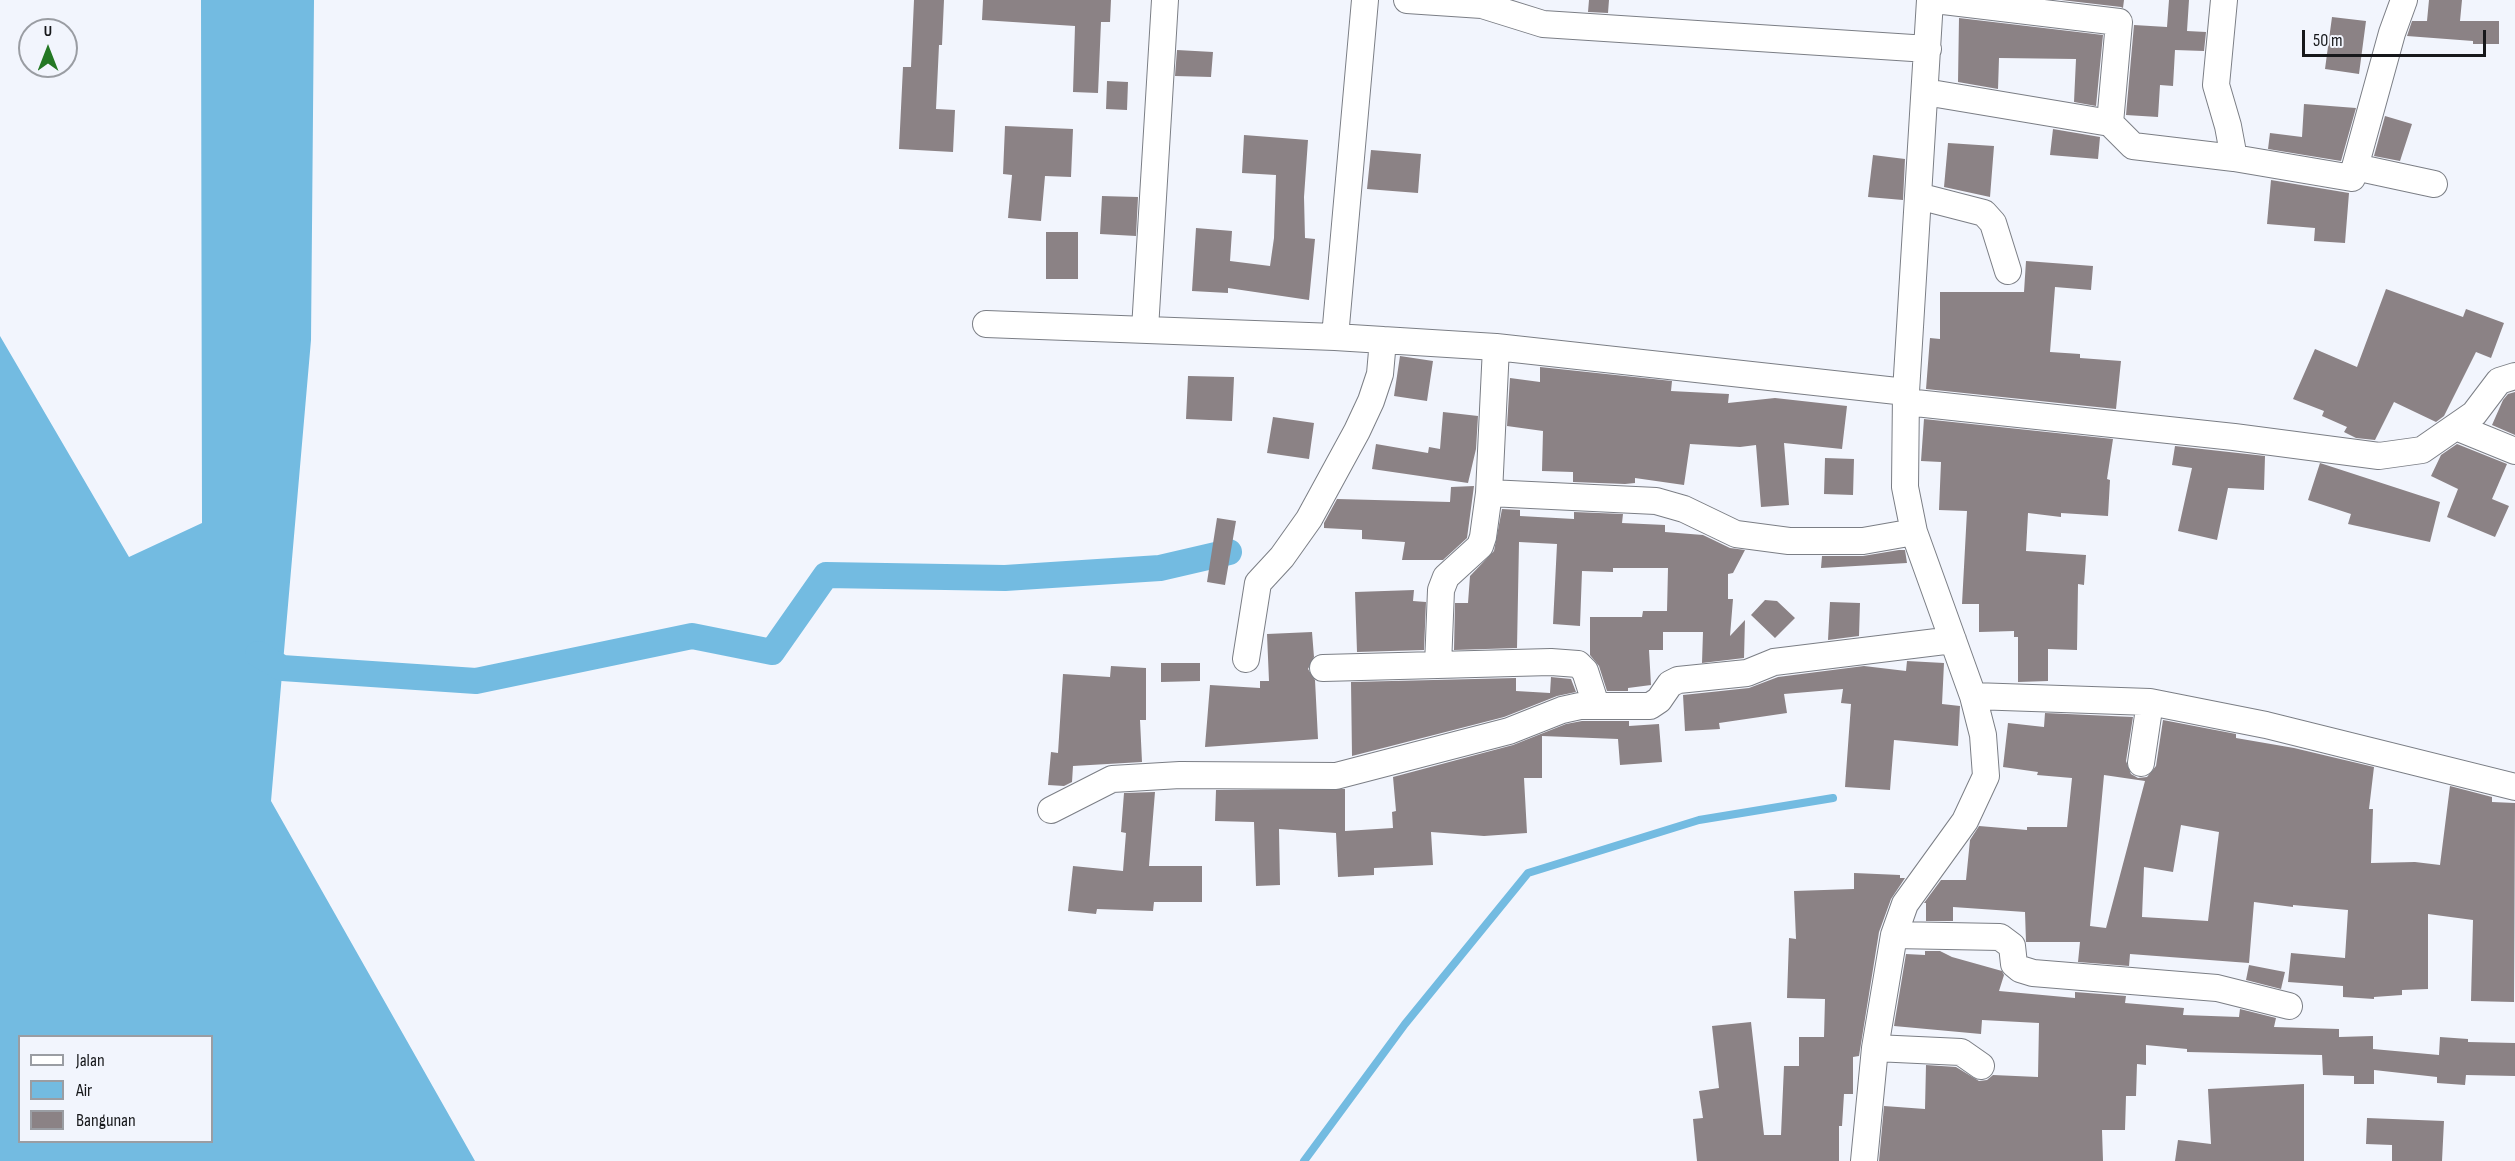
<!DOCTYPE html>
<html>
<head>
<meta charset="utf-8">
<style>
	body { margin:0 }
	#map { position:relative; width:2515px; height:1161px; overflow:hidden; background:#f2f5fd; font-family:"Sofia Sans Condensed",sans-serif }
	canvas { display:block }
	.legend { position:absolute; left:18px; top:1035px; width:195px; height:108px; box-sizing:border-box; background:#f2f5fd; border:2px solid #9a9da3; margin:0; padding:8px 10px; list-style:none; font-size:18px; color:#17181b }
	.legend li { display:flex; align-items:center; gap:12px; height:30px }
	.legend b { width:30px; border:2px solid #9a9da3 }
	.north { position:absolute; left:18px; top:18px; width:60px; height:60px; box-sizing:border-box; background:#f2f5fd; border:2px solid #9a9da3; border-radius:50%; rotate:0deg; font-size:16px; font-weight:700; line-height:24px; text-align:center; color:#17181b }
	.north::after { content:''; display:block; margin:auto; width:21px; height:27px; background:#247824; clip-path:polygon(50% 0,100% 100%,50% 72%,0 100%) }
	.scale { position:absolute; left:2302px; top:30px; width:184px; height:27px; box-sizing:border-box; border:3px solid #17181b; border-top:0; padding-left:8px; font-size:18px; line-height:21px; white-space:nowrap; color:#17181b; -webkit-text-stroke:4px #f2f5fd; paint-order:stroke }
</style>
</head>
<body>
<div id="map">
<canvas width="2515" height="1161"></canvas>
<ul class="legend">
<li><b style="height:8px;background:#fff"></b>Jalan</li>
<li><b style="height:16px;background:#73bbe1"></b>Air</li>
<li><b style="height:16px;background:#8b8285"></b>Bangunan</li>
</ul>
<div class="north">U</div>
<div class="scale">50 m</div>
</div>
<script>
const ctx = document.querySelector('canvas').getContext('2d');
ctx.lineJoin = 'round';
function paint(path, color) {
  ctx.fillStyle = color;
  ctx.fill(path, 'evenodd');
}
function toPath(rows) {
  const path = new Path2D();
  for (const r of rows) {
    path.moveTo(r[0], r[1]);
    for (let i = 2; i < r.length; i += 2) path.lineTo(r[i], r[i + 1]);
  }
  return path;
}
function strokePath(path, color, width, dash) {
  ctx.strokeStyle = color;
  ctx.lineWidth = width;
  ctx.lineCap = dash ? 'butt' : 'round';
  ctx.setLineDash(dash || []);
  ctx.stroke(path);
}
paint(toPath([
	[201,0,314,0,311,340,271,801,475,1161,0,1161,0,336,129,557,202,523],
	[20,1036,212,1036,212,1142,20,1142]
]), '#73bbe1');
strokePath(toPath([
	[1304,1161,1405,1024,1528,873,1699,820,1833,798]
]), '#73bbe1', 8);
strokePath(toPath([
	[258,654,282,668,476,681,692,636,772,652,826,575,1005,578,1160,568,1229,552]
]), '#73bbe1', 26);
paint(toPath([
	[914,0,944,0,942,45,939,45,936,109,955,110,953,152,899,149,903,67,911,67],
	[983,0,1111,0,1110,22,1101,22,1098,93,1073,92,1075,26,982,20],
	[1589,0,1609,0,1608,13,1588,12],
	[2061,0,2124,0,2123,8,2121,7],
	[2169,0,2189,0,2187,31,2206,32,2204,51,2175,50,2173,86,2160,85,2158,117,2126,115,2134,25,2167,27],
	[2429,0,2462,0,2460,21,2499,21,2499,44,2473,44,2473,41,2407,36,2412,21,2427,21],
	[2332,17,2366,21,2359,74,2325,69],
	[1959,18,2103,35,2096,106,2074,102,2076,59,1999,58,1998,89,1958,82],
	[1177,50,1213,52,1211,77,1175,76],
	[1107,81,1128,82,1127,110,1106,109],
	[2304,104,2356,108,2341,161,2268,149,2270,133,2302,137],
	[2385,116,2412,124,2400,161,2374,156],
	[1005,126,1073,129,1071,177,1045,176,1041,221,1008,218,1012,175,1003,174],
	[2053,129,2100,137,2098,159,2050,155],
	[1244,135,1308,140,1304,197,1305,238,1315,239,1309,300,1228,288,1228,293,1192,291,1196,228,1232,231,1230,261,1270,266,1274,238,1276,175,1242,173],
	[1948,143,1994,146,1990,197,1944,187],
	[1371,150,1421,154,1418,193,1367,189],
	[1873,155,1905,159,1903,200,1868,197],
	[2271,180,2349,193,2345,243,2314,241,2315,228,2267,224],
	[1102,196,1138,197,1136,236,1100,234],
	[1046,232,1078,232,1078,279,1046,279],
	[2026,261,2093,266,2091,290,2055,287,2050,352,2080,354,2080,358,2121,361,2116,409,1926,389,1930,338,1940,339,1940,292,2024,292],
	[2386,289,2463,317,2466,309,2504,323,2491,358,2476,352,2444,416,2436,422,2394,402,2375,440,2356,438,2344,432,2347,427,2322,416,2324,411,2293,399,2315,349,2357,367],
	[1400,356,1433,361,1427,401,1394,396],
	[1540,367,1672,381,1671,391,1729,394,1728,403,1775,398,1847,406,1842,449,1784,443,1789,505,1761,507,1756,445,1740,447,1690,444,1684,485,1635,478,1635,483,1625,484,1573,482,1573,472,1542,471,1543,431,1507,426,1510,378,1540,382],
	[1188,376,1234,377,1232,421,1186,419],
	[2515,392,2515,435,2492,425,2503,400,2508,394],
	[1443,412,1478,416,1476,449,1468,483,1372,469,1376,444,1428,453,1429,447,1440,449],
	[1273,417,1314,423,1309,459,1267,453],
	[1924,419,2113,439,2107,479,2110,480,2108,516,2061,513,2061,517,2028,513,2026,551,2086,555,2084,585,2078,584,2077,650,2048,649,2048,681,2018,682,2018,637,2014,637,2014,631,1979,632,1979,604,1962,604,1967,511,1939,510,1941,462,1921,461],
	[2457,444,2507,464,2492,499,2509,506,2495,537,2447,517,2458,489,2431,476,2441,455],
	[2175,446,2265,456,2264,490,2228,488,2217,540,2178,531,2192,468,2172,465],
	[1825,458,1854,459,1853,495,1824,494],
	[2320,463,2440,502,2430,542,2348,524,2351,514,2308,500],
	[1474,486,1467,538,1443,560,1402,560,1405,542,1362,539,1362,530,1324,528,1324,523,1337,499,1450,502,1451,487],
	[1502,509,1520,510,1520,516,1574,519,1574,512,1623,514,1622,523,1665,525,1665,532,1703,535,1730,548,1745,550,1733,573,1728,574,1728,599,1733,599,1730,636,1745,620,1744,658,1702,663,1703,632,1663,632,1663,650,1649,650,1651,685,1628,688,1628,691,1607,691,1599,666,1590,655,1590,617,1642,617,1643,611,1667,611,1668,568,1613,568,1613,572,1582,571,1580,626,1553,624,1557,544,1519,542,1517,648,1454,650,1455,603,1468,603,1470,576,1494,551],
	[1217,518,1236,521,1225,585,1207,582],
	[1899,550,1905,550,1907,563,1821,568,1822,556,1863,556],
	[1414,590,1413,601,1426,602,1424,650,1357,652,1355,592],
	[1765,600,1777,601,1795,618,1775,638,1751,615],
	[1830,602,1860,603,1859,636,1828,640],
	[1312,632,1314,657,1308,669,1315,680,1318,739,1205,747,1210,685,1260,688,1260,681,1269,681,1267,634],
	[1907,661,1944,663,1942,704,1960,706,1958,746,1894,740,1890,790,1845,787,1851,704,1841,703,1843,689,1784,694,1787,713,1719,723,1720,729,1685,731,1683,695,1749,688,1778,677,1864,666,1906,671],
	[1161,663,1200,663,1200,681,1161,682],
	[1111,666,1146,668,1146,720,1140,720,1142,762,1073,766,1072,782,1064,786,1048,785,1051,752,1058,753,1063,674,1110,677],
	[1551,677,1571,679,1576,692,1557,696,1504,717,1352,756,1351,682,1516,678,1516,691,1550,693],
	[2045,713,2133,717,2126,761,2131,774,2138,778,2147,777,2156,766,2163,720,2236,734,2236,738,2294,748,2374,767,2369,809,2373,809,2371,863,2415,862,2440,865,2450,786,2492,797,2492,802,2515,803,2514,1002,2471,1001,2473,920,2428,914,2428,989,2402,990,2402,995,2374,997,2374,999,2343,997,2343,986,2288,982,2291,953,2345,958,2348,910,2293,905,2293,907,2254,902,2249,963,2130,954,2129,966,2078,962,2080,942,2026,942,2025,912,1953,907,1953,921,1926,921,1926,903,1924,903,1941,880,1966,880,1970,840,1979,826,2027,830,2027,827,2067,827,2072,778,2037,775,2038,772,2003,767,2008,723,2044,727],
	[2104,775,2145,781,2106,928,2090,926],
	[2181,825,2219,832,2208,921,2142,917,2144,867,2173,872],
	[1582,721,1629,721,1629,726,1659,724,1662,762,1620,765,1618,739,1542,736,1542,778,1524,778,1527,833,1484,836,1431,832,1433,865,1374,868,1374,875,1338,877,1336,833,1279,829,1280,885,1256,886,1254,822,1215,821,1216,790,1345,789,1345,831,1393,828,1392,812,1396,811,1393,777,1513,745,1566,724],
	[1155,792,1149,866,1202,866,1202,902,1154,902,1153,911,1097,909,1096,914,1068,911,1073,866,1123,871,1126,833,1121,832,1124,793],
	[1854,873,1900,875,1900,878,1905,878,1891,899,1879,932,1859,1056,1853,1057,1853,1094,1844,1094,1842,1126,1839,1126,1839,1161,1697,1161,1693,1119,1703,1118,1699,1091,1719,1088,1712,1026,1751,1022,1764,1135,1781,1135,1784,1066,1799,1066,1799,1037,1824,1037,1825,999,1787,998,1789,938,1796,939,1794,891,1854,889],
	[1925,951,1940,951,1952,957,2002,971,2004,975,1999,991,2075,998,2075,992,2126,996,2125,1003,2184,1008,2183,1015,2239,1017,2240,1009,2276,1018,2274,1027,2339,1029,2339,1037,2373,1036,2373,1049,2439,1055,2440,1037,2468,1039,2468,1042,2515,1043,2515,1076,2466,1075,2465,1085,2437,1083,2437,1077,2374,1070,2374,1084,2354,1084,2354,1076,2323,1075,2322,1055,2187,1052,2187,1049,2146,1045,2146,1065,2137,1064,2136,1096,2126,1096,2125,1130,2102,1130,2103,1161,1879,1161,1884,1106,1925,1109,1926,1065,1956,1067,1979,1081,1987,1080,1993,1075,2038,1077,2039,1023,1982,1020,1981,1034,1894,1026,1906,954,1925,955],
	[2249,965,2285,972,2281,989,2246,980],
	[2304,1084,2304,1161,2175,1161,2178,1140,2211,1144,2208,1089],
	[2367,1118,2444,1121,2442,1161,2392,1161,2392,1145,2366,1144]
]), '#8b8285');
const street = toPath([
	[1407,0,1482,5,1543,24,1928,49],
	[2224,0,2216,85,2228,126,2234,158],
	[1925,92,2110,123,2119,22,1935,0],
	[2110,123,2133,146,2234,158,2352,178,2392,33,2404,0],
	[2355,167,2434,184],
	[1918,196,1984,213,1993,223,2008,271],
	[986,324,1335,337,1365,0],
	[1145,329,1165,0],
	[1335,337,1383,340],
	[1906,402,2234,437,2379,456,2422,450,2474,414,2499,381,2515,376],
	[2456,427,2515,451],
	[1489,493,1656,501,1684,509,1736,534,1789,541,1863,541,1914,532],
	[1246,659,1258,583,1282,557,1309,519,1357,431,1371,401,1380,374,1383,340,1496,347,1906,392],
	[1438,665,1441,590,1446,577,1480,546,1483,537,1489,493,1496,347],
	[1323,668,1551,662,1578,664,1585,671,1596,705],
	[1973,696,2150,702,2266,725,2515,787],
	[2141,763,2150,702],
	[1051,810,1112,779,1180,775,1336,776,1509,731,1562,710,1580,706,1650,706,1659,700,1670,684,1678,680,1747,673,1774,662,1953,640],
	[1894,935,2000,937,2012,946,2014,964,2020,969,2033,973,2217,988,2289,1006],
	[1875,1048,1961,1052,1981,1066],
	[1864,1161,1875,1048,1894,935,1905,904,1965,821,1986,776,1983,735,1973,696,1914,532,1905,487,1906,392,1930,0]
]);
strokePath(street, '#7b7e85', 28);
strokePath(street, '#fff', 26);
</script>
</body>
</html>
